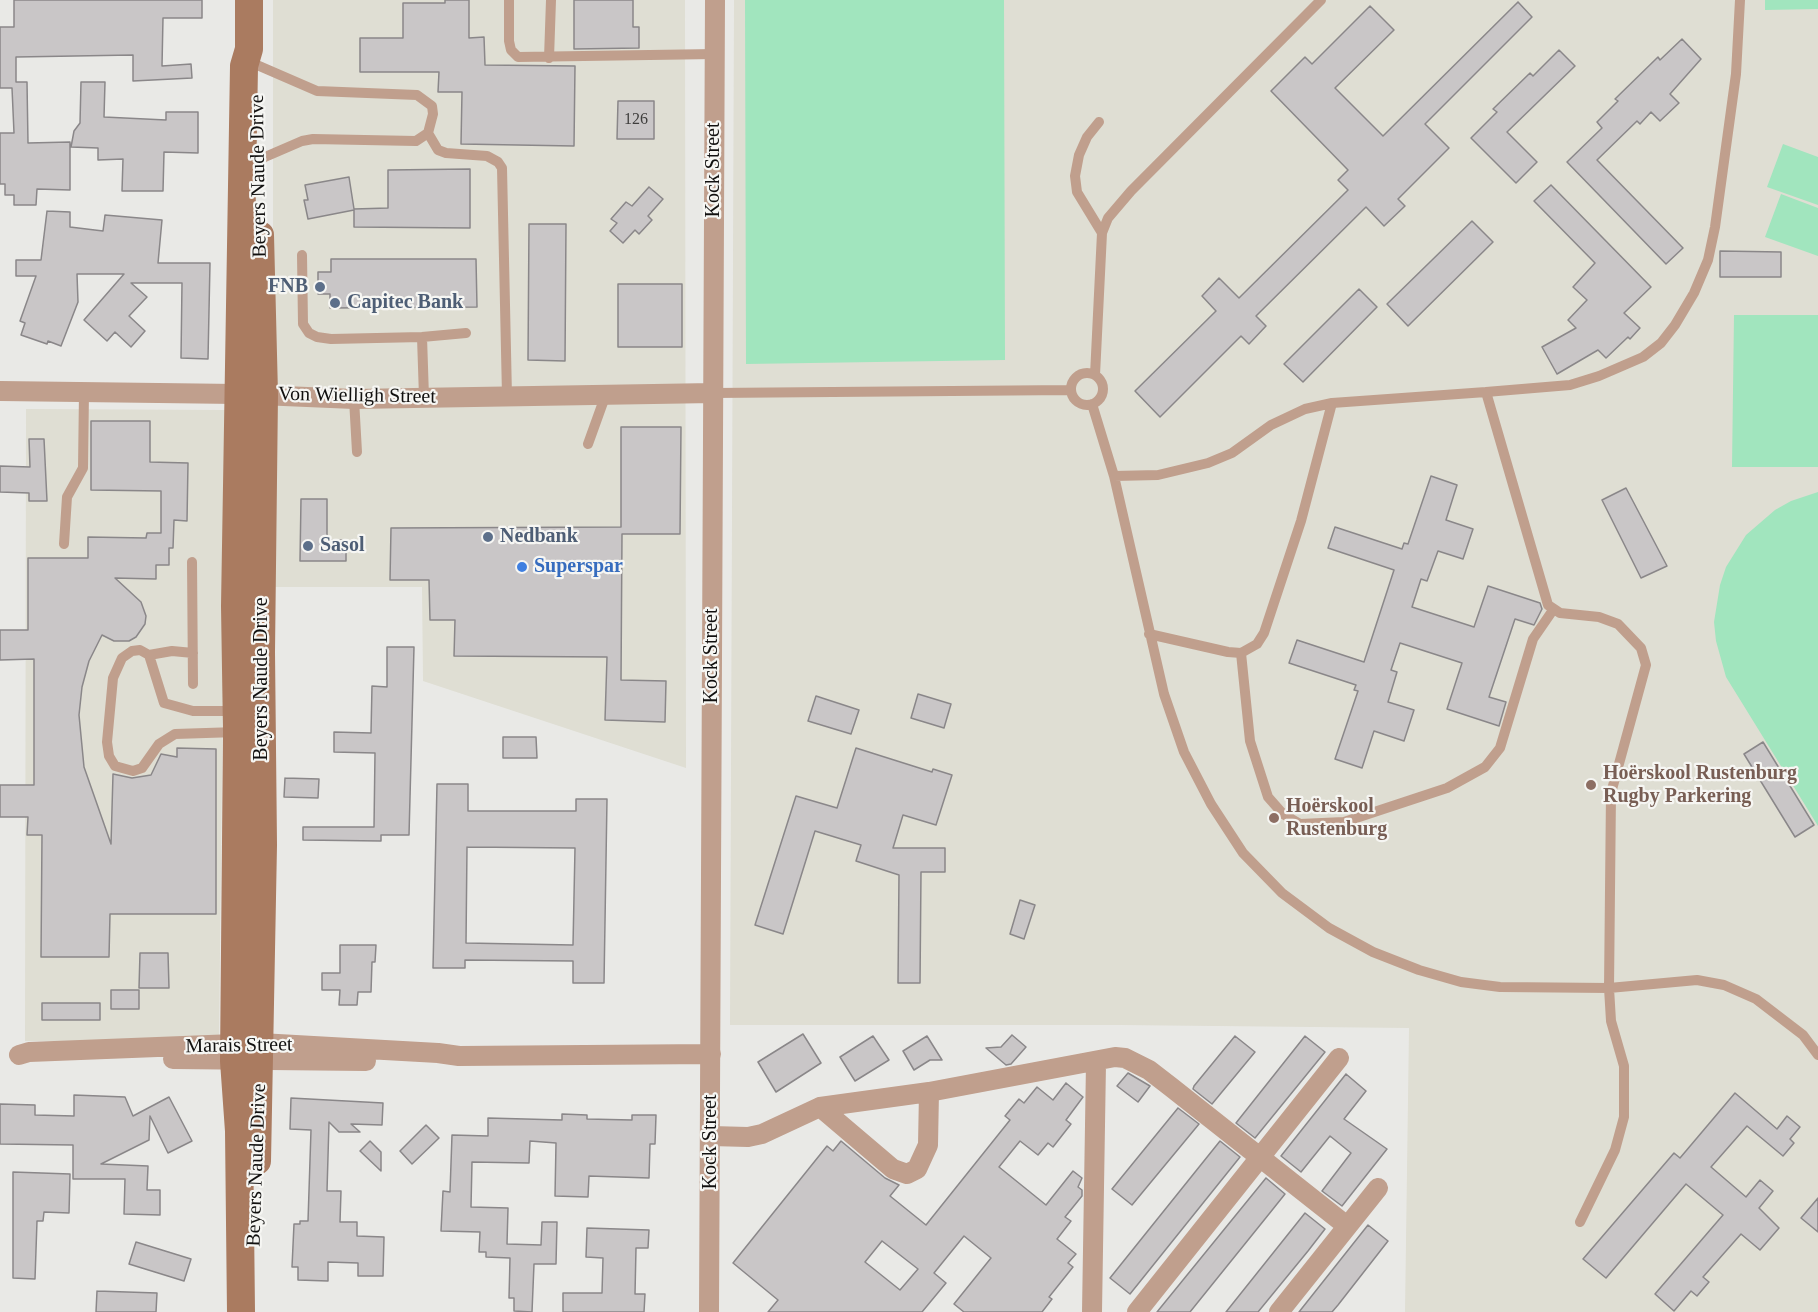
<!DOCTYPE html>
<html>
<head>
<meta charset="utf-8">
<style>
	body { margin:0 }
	canvas { display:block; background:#e9e9e6 }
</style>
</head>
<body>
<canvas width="1818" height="1312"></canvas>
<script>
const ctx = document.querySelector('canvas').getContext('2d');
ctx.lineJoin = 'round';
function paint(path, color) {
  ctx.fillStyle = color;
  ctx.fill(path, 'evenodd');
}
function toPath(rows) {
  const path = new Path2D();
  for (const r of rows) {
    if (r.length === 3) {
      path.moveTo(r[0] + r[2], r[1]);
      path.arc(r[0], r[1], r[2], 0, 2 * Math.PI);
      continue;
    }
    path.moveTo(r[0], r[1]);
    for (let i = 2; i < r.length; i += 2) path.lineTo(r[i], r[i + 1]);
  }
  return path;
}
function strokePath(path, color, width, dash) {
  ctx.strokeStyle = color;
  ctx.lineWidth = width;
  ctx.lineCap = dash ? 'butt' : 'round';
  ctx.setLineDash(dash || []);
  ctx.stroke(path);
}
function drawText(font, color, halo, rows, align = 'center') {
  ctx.font = font + ' "Times New Roman",serif';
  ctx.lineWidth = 4.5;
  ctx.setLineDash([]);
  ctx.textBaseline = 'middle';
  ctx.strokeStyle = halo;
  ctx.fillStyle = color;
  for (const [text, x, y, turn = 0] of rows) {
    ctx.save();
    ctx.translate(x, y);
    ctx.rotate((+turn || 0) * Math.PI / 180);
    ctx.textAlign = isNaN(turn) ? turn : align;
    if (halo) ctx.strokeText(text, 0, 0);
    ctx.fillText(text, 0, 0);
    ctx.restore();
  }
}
paint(toPath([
	[273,0,685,0,686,768,423,681,422,587,273,587],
	[734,0,1818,0,1818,1312,1405,1312,1409,1028,1119,1025,730,1025],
	[26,409,226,410,219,1041,25,1041]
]), '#dfded3');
paint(toPath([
	[745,0,1004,0,1005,360,746,364],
	[1765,0,1818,0,1818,9,1765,10],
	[1783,144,1818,157,1818,205,1767,187],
	[1781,194,1818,208,1818,256,1765,237],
	[1734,315,1818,315,1818,467,1732,467],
	[1818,492,1818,826,1726,677,1716,641,1714,622,1720,585,1726,567,1746,535,1775,510,1791,501]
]), '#a1e5be');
const building = toPath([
	[14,0,202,0,202,18,163,18,162,66,191,64,192,78,133,81,133,55,16,57,16,82,27,82,28,143,70,142,70,190,37,189,36,205,14,205,14,195,5,195,5,184,0,184,0,133,14,133,12,88,0,88,0,27,14,27,14,0],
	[445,0,469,0,469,38,484,37,485,65,575,66,574,146,461,144,462,92,438,92,439,72,360,72,360,38,403,38,403,3,445,3,445,0],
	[574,0,633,0,633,27,639,27,639,48,574,49,574,0],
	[1518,2,1532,17,1425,124,1449,148,1398,199,1405,206,1384,226,1366,207,1256,316,1266,326,1249,344,1241,336,1160,417,1135,391,1216,311,1202,296,1219,278,1239,298,1348,190,1338,180,1348,170,1271,91,1305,57,1312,64,1370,6,1394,30,1335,88,1383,136,1518,2],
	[1682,39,1701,59,1670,94,1679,103,1660,121,1651,112,1640,124,1637,121,1597,160,1683,248,1666,264,1567,162,1602,128,1597,122,1618,101,1615,99,1658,57,1660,60,1682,39],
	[1559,50,1575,66,1507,132,1537,162,1516,183,1471,138,1497,112,1493,109,1530,73,1533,76,1559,50],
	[81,82,105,82,104,117,166,120,166,112,198,112,198,153,164,152,163,191,122,191,123,159,98,160,98,148,71,147,74,131,80,123,81,82],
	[618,101,654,101,654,139,617,139,618,101],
	[470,169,470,228,354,227,354,210,308,219,304,200,308,200,305,185,349,177,354,209,388,208,388,170,470,169],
	[1551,185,1651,287,1624,313,1640,328,1630,339,1628,337,1606,358,1598,350,1557,374,1542,347,1576,328,1568,320,1587,300,1573,287,1595,263,1534,201,1551,185],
	[649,187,663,199,648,216,652,220,639,234,635,230,623,243,610,231,617,223,611,219,626,202,632,206,649,187],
	[47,211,70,212,70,227,103,231,105,215,162,220,158,263,210,263,208,359,181,358,182,283,131,283,147,297,129,316,145,331,131,347,115,332,107,341,84,320,124,274,77,274,78,302,61,346,48,341,47,344,21,335,25,323,20,321,36,276,16,276,16,260,41,260,47,211],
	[1472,221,1493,242,1408,326,1387,304,1472,221],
	[529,224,566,224,565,361,528,360,529,224],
	[1720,251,1781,252,1781,277,1720,277,1720,251],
	[331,259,476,259,477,307,330,308,330,294,318,294,318,272,331,272,331,259],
	[618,284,682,284,682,347,618,347,618,284],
	[1359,289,1377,307,1303,382,1284,364,1359,289],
	[91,421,150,421,150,462,188,463,187,521,174,520,173,548,169,548,169,565,156,565,156,579,115,578,141,602,146,616,145,624,136,637,129,641,114,641,102,635,89,661,82,687,79,715,84,767,111,844,113,774,132,778,151,775,161,754,177,757,177,748,216,749,216,914,110,914,109,957,41,957,42,835,27,835,28,817,0,817,0,785,34,785,34,659,0,660,0,630,28,630,28,558,88,558,88,537,146,538,147,533,161,533,161,491,91,490,91,421],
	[621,427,681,427,680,534,622,534,621,680,666,681,665,722,605,720,607,657,454,656,455,620,430,620,429,580,390,580,391,528,621,527,621,427],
	[29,439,44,439,47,501,29,501,29,493,0,492,0,466,30,467,29,439],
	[1431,476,1457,485,1446,520,1473,529,1463,559,1438,551,1427,581,1421,579,1412,607,1474,627,1488,586,1540,603,1542,609,1534,625,1515,619,1489,697,1506,702,1499,726,1447,709,1462,663,1400,643,1391,670,1397,672,1388,702,1414,710,1404,741,1374,731,1362,768,1335,759,1358,691,1354,690,1356,685,1289,663,1297,640,1364,662,1394,570,1328,548,1335,527,1402,549,1404,543,1408,544,1431,476],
	[1626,488,1667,566,1641,578,1602,500,1626,488],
	[301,499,327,499,327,540,346,540,346,561,300,561,301,499],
	[387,647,414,647,409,835,381,835,381,841,303,840,303,827,374,827,375,753,334,752,334,732,371,733,372,686,387,687,387,647],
	[918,694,951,704,944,728,911,718,918,694],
	[816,696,859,710,851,734,808,721,816,696],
	[503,737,536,737,537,758,503,758,503,737],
	[1763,742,1814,825,1795,837,1744,754,1763,742],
	[856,748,932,772,933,769,952,775,936,825,903,815,893,848,945,848,945,872,921,872,920,983,898,983,899,875,856,861,861,845,815,831,783,934,755,925,796,796,837,808,856,748],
	[285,778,319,779,318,798,284,797,285,778],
	[437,784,468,784,468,811,576,811,576,799,607,799,604,983,573,983,573,961,465,960,465,968,433,968,437,784],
	[467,847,575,848,573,945,466,943,467,847],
	[1020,900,1035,905,1024,939,1010,934,1020,900],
	[340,945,376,945,375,962,372,962,371,992,358,992,357,1005,339,1005,340,990,322,990,322,973,340,973,340,945],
	[140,953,168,953,169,988,139,988,140,953],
	[111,990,139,990,139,1009,111,1009,111,990],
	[42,1003,100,1003,100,1020,42,1020,42,1003],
	[803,1034,821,1063,776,1092,758,1062,803,1034],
	[1012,1035,1026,1047,1011,1064,1006,1065,986,1048,1001,1047,1012,1035],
	[873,1036,889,1060,855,1081,840,1057,873,1036],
	[927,1036,942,1060,930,1060,914,1070,903,1051,927,1036],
	[1235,1036,1255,1052,1212,1104,1193,1089,1194,1086,1235,1036],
	[1305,1036,1325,1052,1255,1138,1236,1123,1305,1036],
	[1128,1073,1150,1086,1138,1102,1117,1086,1128,1073],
	[1346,1074,1366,1091,1344,1119,1387,1149,1342,1206,1322,1191,1351,1153,1330,1136,1301,1172,1281,1156,1346,1074],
	[1066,1083,1083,1097,1066,1120,1071,1124,1053,1147,1048,1143,1038,1155,1020,1141,999,1167,1046,1205,1073,1171,1082,1178,1078,1187,1082,1190,1082,1196,1065,1217,1071,1221,1057,1239,1076,1254,1068,1263,1073,1267,1049,1297,1052,1299,1042,1312,964,1312,954,1304,991,1258,964,1236,934,1273,946,1283,922,1312,768,1312,778,1300,733,1263,827,1146,833,1151,841,1141,885,1178,899,1185,890,1196,926,1225,1010,1120,1005,1116,1019,1099,1024,1103,1037,1087,1053,1100,1066,1083],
	[882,1241,918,1269,900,1290,865,1262,882,1241],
	[1735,1093,1777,1129,1787,1116,1800,1127,1790,1139,1794,1143,1783,1156,1747,1126,1711,1167,1746,1197,1760,1180,1773,1191,1759,1208,1779,1228,1760,1250,1741,1234,1703,1277,1709,1282,1697,1296,1691,1291,1674,1311,1655,1294,1723,1215,1686,1184,1606,1278,1583,1259,1674,1153,1680,1158,1735,1093],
	[74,1095,125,1097,133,1116,169,1097,192,1141,168,1153,150,1116,149,1140,101,1164,148,1166,147,1190,160,1190,160,1215,124,1214,125,1179,73,1179,73,1145,0,1144,0,1104,35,1105,35,1115,74,1116,74,1095],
	[291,1098,383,1103,382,1125,351,1124,360,1132,339,1132,329,1122,327,1191,341,1191,340,1222,357,1222,357,1236,384,1237,383,1276,358,1276,358,1263,328,1262,328,1281,298,1280,298,1267,292,1267,294,1224,300,1224,300,1221,308,1221,311,1130,290,1129,291,1098],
	[1178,1108,1199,1124,1132,1205,1112,1189,1178,1108],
	[562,1114,587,1115,587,1119,632,1120,632,1115,656,1115,655,1144,650,1144,649,1178,589,1176,588,1197,555,1196,556,1143,530,1141,529,1163,472,1162,471,1207,508,1208,507,1244,541,1245,542,1222,557,1222,556,1264,534,1264,532,1312,514,1311,514,1298,509,1298,510,1258,486,1257,486,1252,479,1252,480,1232,441,1231,443,1191,450,1192,452,1135,488,1136,488,1118,562,1120,562,1114],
	[426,1125,439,1138,412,1164,400,1151,426,1125],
	[370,1141,381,1152,381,1171,360,1151,370,1141],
	[1220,1141,1240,1157,1130,1294,1110,1278,1220,1141],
	[13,1172,70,1174,69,1213,44,1212,43,1221,37,1221,35,1279,13,1278,13,1172],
	[1266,1178,1285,1194,1269,1214,1190,1312,1157,1312,1266,1178],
	[1818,1198,1818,1232,1801,1218,1818,1198],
	[1305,1213,1325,1229,1308,1251,1258,1312,1226,1312,1305,1213],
	[1368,1225,1388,1241,1338,1305,1332,1312,1299,1312,1368,1225],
	[587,1228,649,1230,648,1248,636,1248,635,1294,645,1294,644,1312,563,1312,563,1293,602,1293,603,1258,586,1257,587,1228],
	[136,1242,191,1259,184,1281,129,1264,136,1242],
	[97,1291,157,1293,156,1312,96,1312,97,1291]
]);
paint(building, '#c9c6c7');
strokePath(building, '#8a8789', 1.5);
strokePath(toPath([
	[509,0,509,41,511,50,518,57,715,54],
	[549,58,551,0],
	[257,65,317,91,417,95,432,106,433,114,428,133,416,141,313,139,302,141,258,160],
	[1099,122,1087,137,1079,155,1075,176,1077,192,1102,233],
	[428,133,438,150,446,153,487,156,498,162,502,168,507,396],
	[302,255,303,324,309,333,317,337,331,339,422,337,466,333],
	[422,337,424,397],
	[1087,389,16],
	[1095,375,1102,233,1108,218,1131,191,1321,0],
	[1486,392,1570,385,1599,376,1643,357,1661,343,1675,325,1694,293,1708,260,1715,227,1736,74,1740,0],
	[713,393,1071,390],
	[354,399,357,452],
	[1092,404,1114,476,1164,694,1184,752,1211,804,1243,853,1282,893,1329,928,1373,952,1419,970,1461,982,1500,987,1609,988,1611,1021,1624,1066,1624,1117,1615,1150,1580,1222],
	[588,444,606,394],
	[1114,476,1158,475,1208,463,1232,453,1271,425,1305,409,1332,403,1486,392,1548,605,1560,613,1599,617,1618,624,1641,648,1646,665,1611,793,1609,988,1697,980,1724,985,1756,999,1803,1035,1818,1055],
	[64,544,67,497,83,468,84,392],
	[192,562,193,684],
	[1149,634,1228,652,1241,653,1257,644,1264,633,1301,521,1332,403],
	[1241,653,1250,741,1268,797,1283,814,1300,824,1344,822,1447,788,1485,767,1500,748,1533,639,1553,610],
	[149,655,172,651,193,653],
	[234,711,193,711,164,703,149,655,140,650,132,651,122,658,113,678,107,742,109,756,115,766,133,771,142,768,159,744,175,734,237,732]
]), '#c09f8d', 10);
strokePath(toPath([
	[0,391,237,394,354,399,713,393],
	[19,1055,29,1052,260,1043,438,1053,459,1056,711,1054],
	[173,1059,366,1061],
	[820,1107,893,1169,907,1174,917,1169,928,1145,929,1092],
	[711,1136,748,1137,762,1134,820,1107,929,1092,1115,1057,1125,1058,1149,1070,1171,1087,1347,1226],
	[709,1312,715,0],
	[1092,1312,1096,1063],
	[1137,1312,1339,1058],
	[1279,1312,1378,1188]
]), '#c09f8d', 20);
strokePath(toPath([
	[257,1161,263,845,261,652,264,394,260,235],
	[241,1312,239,1131,234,1061,237,732,235,606,244,66,249,49,249,0]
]), '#aa7b60', 28);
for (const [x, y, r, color] of [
	[320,287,6,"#5c6f8a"],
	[335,303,6,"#5c6f8a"],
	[488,537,6,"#5c6f8a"],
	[308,546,6,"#5c6f8a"],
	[522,567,6,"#3f7fe0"],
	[1591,785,6,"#8d6e63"],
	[1274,818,6,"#8d6e63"]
]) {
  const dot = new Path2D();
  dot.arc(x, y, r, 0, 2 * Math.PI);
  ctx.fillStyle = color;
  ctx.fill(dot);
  strokePath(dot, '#f6f6f3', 2);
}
drawText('16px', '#3f3e3d', null, [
	["126",636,120]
]);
drawText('20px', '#11100f', '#f6f6f3', [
	["Kock Street",714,170,-90],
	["Beyers Naude Drive",259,176,-91],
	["Von Wielligh Street",357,396,1],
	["Kock Street",712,656,-90],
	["Beyers Naude Drive",262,679,-90],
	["Marais Street",239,1046,-1],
	["Kock Street",711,1142,-90],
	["Beyers Naude Drive",257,1165,-88]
]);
drawText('bold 20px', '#4e5e75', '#f6f6f3', [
	["FNB",308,287,"right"],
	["Capitec Bank",347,303],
	["Nedbank",500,537],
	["Sasol",320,546]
], 'left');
drawText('bold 20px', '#366cbe', '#f6f6f3', [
	["Superspar",534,567]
], 'left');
drawText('bold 20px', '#785e54', '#f6f6f3', [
	["Hoërskool Rustenburg",1603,774],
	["Rugby Parkering",1603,797],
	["Hoërskool",1286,807],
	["Rustenburg",1286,830]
], 'left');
</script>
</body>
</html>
